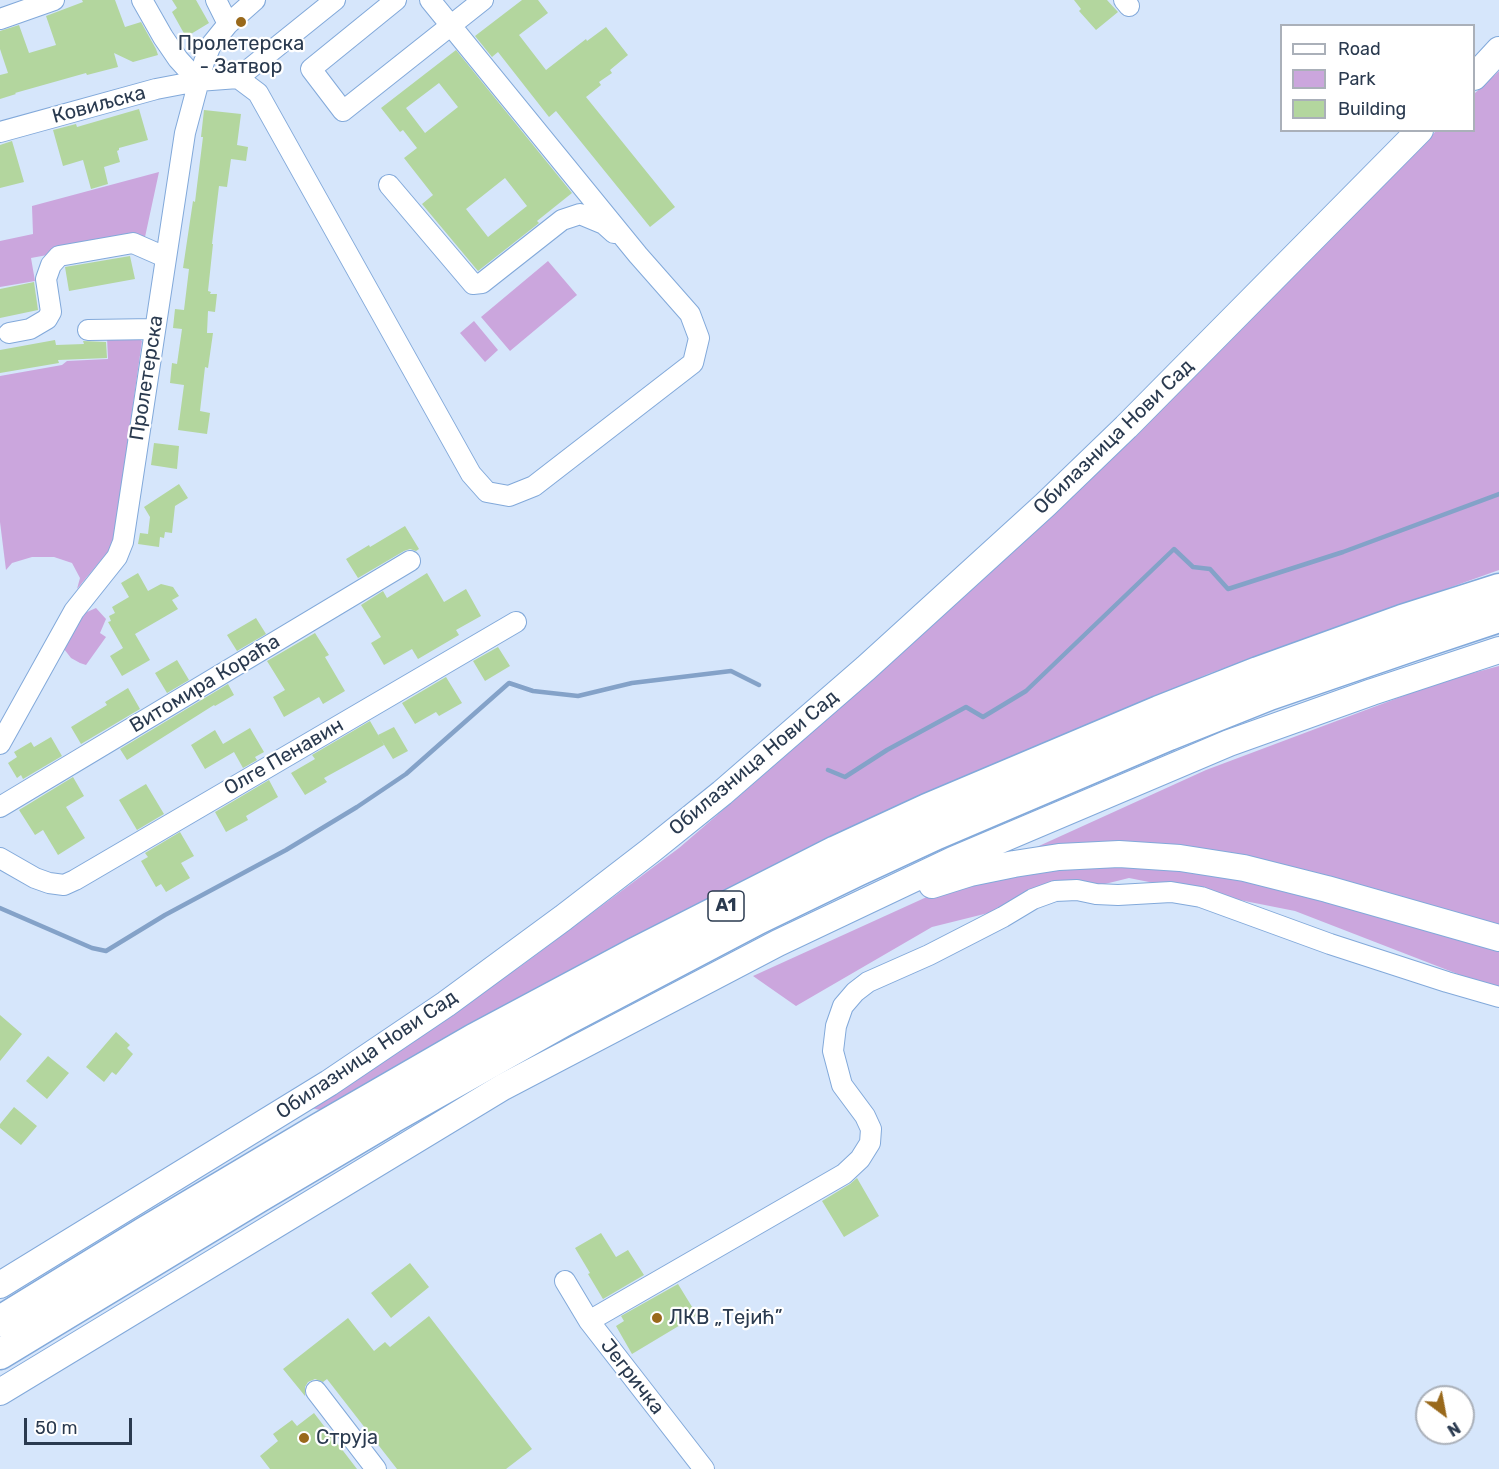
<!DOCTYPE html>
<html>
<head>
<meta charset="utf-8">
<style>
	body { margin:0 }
	#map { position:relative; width:1499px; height:1469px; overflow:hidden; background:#d6e6fb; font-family:Rubik,sans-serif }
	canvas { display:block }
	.legend { position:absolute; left:1280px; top:24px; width:195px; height:108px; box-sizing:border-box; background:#fff; border:2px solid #aab0b9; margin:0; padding:8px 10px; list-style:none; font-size:18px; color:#2a3a4f }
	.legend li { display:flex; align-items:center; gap:12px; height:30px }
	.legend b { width:30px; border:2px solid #aab0b9 }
	.north { position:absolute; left:1415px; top:1385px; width:60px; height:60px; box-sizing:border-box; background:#fff; border:2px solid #aab0b9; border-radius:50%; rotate:148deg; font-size:16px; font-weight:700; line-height:24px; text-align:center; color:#2a3a4f }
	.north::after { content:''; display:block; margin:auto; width:21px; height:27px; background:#99691b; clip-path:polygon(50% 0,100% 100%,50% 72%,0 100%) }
	.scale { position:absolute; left:24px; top:1418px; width:108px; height:27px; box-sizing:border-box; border:3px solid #2a3a4f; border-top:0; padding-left:8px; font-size:18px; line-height:21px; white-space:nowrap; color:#2a3a4f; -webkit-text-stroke:4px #fff; paint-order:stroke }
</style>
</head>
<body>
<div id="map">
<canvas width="1499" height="1469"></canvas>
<ul class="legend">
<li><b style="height:8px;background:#fff"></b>Road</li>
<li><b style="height:16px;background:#cba6dd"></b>Park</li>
<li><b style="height:16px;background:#b3d69e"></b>Building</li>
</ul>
<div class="north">N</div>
<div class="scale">50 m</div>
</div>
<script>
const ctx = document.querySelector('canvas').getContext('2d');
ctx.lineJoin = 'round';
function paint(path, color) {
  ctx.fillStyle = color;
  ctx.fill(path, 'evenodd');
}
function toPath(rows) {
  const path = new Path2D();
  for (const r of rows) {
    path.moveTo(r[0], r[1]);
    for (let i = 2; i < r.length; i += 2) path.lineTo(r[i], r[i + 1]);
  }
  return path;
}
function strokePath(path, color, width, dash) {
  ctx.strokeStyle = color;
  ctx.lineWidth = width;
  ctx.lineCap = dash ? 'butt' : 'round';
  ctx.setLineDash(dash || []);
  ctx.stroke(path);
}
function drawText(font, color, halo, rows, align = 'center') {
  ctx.font = font + ' Rubik,sans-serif';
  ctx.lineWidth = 4.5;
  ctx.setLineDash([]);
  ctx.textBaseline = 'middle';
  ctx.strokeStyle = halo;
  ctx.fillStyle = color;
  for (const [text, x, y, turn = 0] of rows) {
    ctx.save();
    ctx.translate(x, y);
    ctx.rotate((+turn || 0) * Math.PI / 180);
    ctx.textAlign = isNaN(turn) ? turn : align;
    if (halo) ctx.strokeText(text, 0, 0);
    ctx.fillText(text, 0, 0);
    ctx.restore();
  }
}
paint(toPath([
	[1499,71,1499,570,1208,674,918,801,625,942,397,1066,320,1110,307,1107,521,966,679,848,767,772,900,653,1132,439,1436,131,1474,130,1474,94],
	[159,172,145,237,31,258,35,281,0,287,0,241,33,234,32,206],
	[548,261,577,295,510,351,481,317],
	[474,321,498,350,485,362,460,333],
	[136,336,142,341,114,539,111,548,77,589,80,578,72,563,54,557,32,557,12,563,6,570,0,522,0,376,62,365,67,361,108,359,107,337],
	[96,608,106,619,100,633,106,637,86,665,80,663,71,658,64,649,79,621,87,612],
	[1499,666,1499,990,1295,911,1129,878,932,927,796,1006,753,976,1206,770,1443,681]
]), '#cba6dd');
strokePath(toPath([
	[828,770,845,777,887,750,966,707,983,717,1026,691,1174,549,1193,567,1210,569,1228,589,1343,552,1499,494],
	[0,908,92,948,106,951,165,915,286,850,357,807,406,774,509,683,533,691,578,696,632,683,731,671,759,685]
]), '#84a2c8', 4.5);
paint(toPath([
	[82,0,115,0,125,27,141,22,156,49,158,55,133,62,114,53,118,67,87,75,86,73,15,93,16,94,0,99,0,75,8,73,0,49,0,31,19,25,29,53,56,45,46,16,83,2],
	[172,0,196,0,209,23,186,37,172,12,177,8],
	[522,0,538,0,548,13,519,35,546,70,586,39,587,41,606,27,628,55,610,70,612,73,599,82,601,85,586,97,675,207,650,227,556,111,549,117,498,52,492,57,475,36],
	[1074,0,1107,0,1118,12,1096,30,1079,11,1081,9],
	[456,50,572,193,537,221,539,223,478,271,422,204,433,195,404,158,417,148,403,130,400,132,381,108],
	[439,83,458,107,425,133,406,108],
	[505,178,527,206,488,237,466,209],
	[139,109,148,140,119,148,119,150,117,151,120,162,104,167,108,184,91,189,83,160,63,166,53,130,76,124,77,127],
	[204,110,241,114,237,145,248,147,246,161,231,159,227,187,219,186,212,244,213,244,208,291,211,292,210,294,217,294,215,312,208,311,207,333,213,333,208,368,205,367,200,411,210,413,207,434,178,430,184,385,170,383,172,363,177,364,182,329,173,328,175,309,184,310,189,269,183,268,193,201,195,202,203,137,201,137],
	[12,141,24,182,0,188,0,145],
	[130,256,135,279,69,291,65,267],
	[34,282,38,310,0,318,0,289],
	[55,340,56,345,84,344,83,341,106,342,107,358,58,360,59,363,0,373,0,350],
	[154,443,179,446,177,469,151,465],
	[179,484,188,498,175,506,172,533,165,532,164,538,160,537,159,547,138,544,140,533,148,534,150,517,144,507],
	[405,526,419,549,416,551,410,549,404,551,358,578,346,559,369,545,370,547],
	[138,573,148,591,161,584,173,587,179,596,172,600,178,609,135,634,150,660,122,676,110,656,123,648,108,622,111,621,109,616,115,613,112,607,129,597,121,583],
	[427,573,444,602,466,589,481,616,456,630,459,635,418,659,412,649,384,665,371,643,381,637,361,605,383,591,387,598],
	[256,618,266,634,237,651,227,635],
	[315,633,329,655,325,657,345,691,323,704,319,697,284,717,273,697,285,690,267,661],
	[498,647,510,666,485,681,473,661],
	[177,660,189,680,167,693,155,673],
	[446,677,462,703,439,716,436,712,415,724,402,703],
	[228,684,234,695,215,706,214,705,127,760,120,749],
	[128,688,140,709,81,744,71,727,107,705,105,702],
	[370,721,384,745,324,778,327,782,305,795,291,773,315,759,312,755],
	[394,727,408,751,393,759,378,735],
	[250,728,264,752,255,757,257,760,243,768,234,752,205,769,191,745,215,730,223,744],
	[51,737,62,756,23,779,21,775,17,778,8,763,17,757,14,752,31,742,34,747],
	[73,777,84,796,66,807,85,838,58,855,43,830,35,835,19,810],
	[269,780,278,797,246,816,248,820,226,832,215,812],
	[146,784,164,814,137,830,119,800],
	[180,832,194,856,181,863,190,878,166,892,161,884,156,887,141,861,148,857,145,853],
	[0,1015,22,1034,0,1061],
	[116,1032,130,1045,127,1048,133,1054,116,1075,112,1072,104,1082,86,1067],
	[48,1056,69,1073,47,1099,26,1081],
	[14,1107,37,1126,21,1145,0,1128,0,1124],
	[857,1178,879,1216,844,1237,822,1201,850,1184],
	[601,1233,616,1257,628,1250,644,1275,603,1299,588,1274,590,1273,575,1248],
	[410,1263,429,1287,391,1318,371,1293],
	[678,1284,697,1315,632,1354,616,1326,624,1321,621,1316],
	[429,1316,532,1449,506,1469,397,1469,327,1379,323,1382,315,1379,308,1382,305,1387,305,1396,283,1369,348,1318,374,1351,385,1342,390,1347],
	[314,1413,357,1469,270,1469,260,1456,278,1441,273,1434,292,1420,297,1426]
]), '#b3d69e');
const minor = toPath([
	[142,0,163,37,178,59,198,81],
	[216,0,228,24],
	[396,0,311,69,343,111,483,0],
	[1124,0,1129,6],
	[0,19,54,0],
	[238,78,258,93,471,474,487,492,509,496,534,486,693,363,699,338,690,314,638,255,430,0],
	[0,132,156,89,198,81,238,78,335,0],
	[389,185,473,284,482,283,562,220,580,214,604,224,614,233],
	[88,330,155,329],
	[9,333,30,329,47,319,51,312,46,279,51,265,59,256,133,243,165,257],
	[0,744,74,611,117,557,123,542,185,133,204,62,211,45,228,24,255,0],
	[0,807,410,561],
	[0,858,35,878,49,883,64,885,75,880,516,622],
	[565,1281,589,1321,704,1469],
	[589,1321,844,1174,860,1159,870,1143,871,1129,865,1116,842,1085,833,1051,836,1026,843,1006,855,992,868,982,929,955,1003,917,1033,899,1055,891,1077,890,1096,894,1118,895,1171,892,1201,897,1330,944,1447,982,1499,997],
	[316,1391,376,1469]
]);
const major = toPath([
	[1474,77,1499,50],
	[932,885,970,873,1014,864,1059,857,1119,854,1180,858,1244,868,1327,889,1499,938],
	[0,1285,329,1083,446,1004,563,918,650,851,722,793,866,668,1045,505,1126,427,1420,130],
	[0,1392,503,1087,778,943,953,860,1229,743,1372,692,1499,650]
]);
const highway = toPath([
	[0,1321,145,1232,320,1128,474,1039,635,953,836,851,927,809,1159,711,1258,672,1402,620,1499,589],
	[0,1354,259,1197,392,1118,564,1021,758,919,857,871,937,834,1169,735,1269,695,1412,646,1499,617]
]);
strokePath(minor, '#82a9da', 22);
strokePath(major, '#82a9da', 28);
strokePath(highway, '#82a9da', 33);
strokePath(minor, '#fff', 20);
strokePath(major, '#fff', 26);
strokePath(highway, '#fff', 30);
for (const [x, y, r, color] of [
	[241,22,6,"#99691b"],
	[657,1318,6,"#99691b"],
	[304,1438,6,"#99691b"]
]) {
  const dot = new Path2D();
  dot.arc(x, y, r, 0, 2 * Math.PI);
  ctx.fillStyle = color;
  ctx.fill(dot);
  strokePath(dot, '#fff', 2);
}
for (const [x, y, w] of [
	[726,906,36]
]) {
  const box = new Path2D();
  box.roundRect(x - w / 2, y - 15, w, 30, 4.5);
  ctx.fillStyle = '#fff';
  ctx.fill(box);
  strokePath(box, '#2a3a4f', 1.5);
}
drawText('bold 18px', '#2a3a4f', null, [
	["A1",726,906]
]);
drawText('20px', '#2a3a4f', '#fff', [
	["Пролетерска",241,44,"center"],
	["- Затвор",241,67,"center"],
	["ЛКВ „Тејић”",669,1318],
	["Струја",316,1438]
], 'left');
drawText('20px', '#2a3a4f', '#fff', [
	["Ковиљска",99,105,-15],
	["Пролетерска",147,378,-81],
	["Обилазница Нови Сад",1114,437,-44],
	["Витомира Кораћа",205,684,-31],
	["Олге Пенавин",284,757,-30],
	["Обилазница Нови Сад",754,763,-40],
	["Обилазница Нови Сад",367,1055,-34],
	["Јегричка",632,1377,52]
]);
</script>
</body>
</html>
